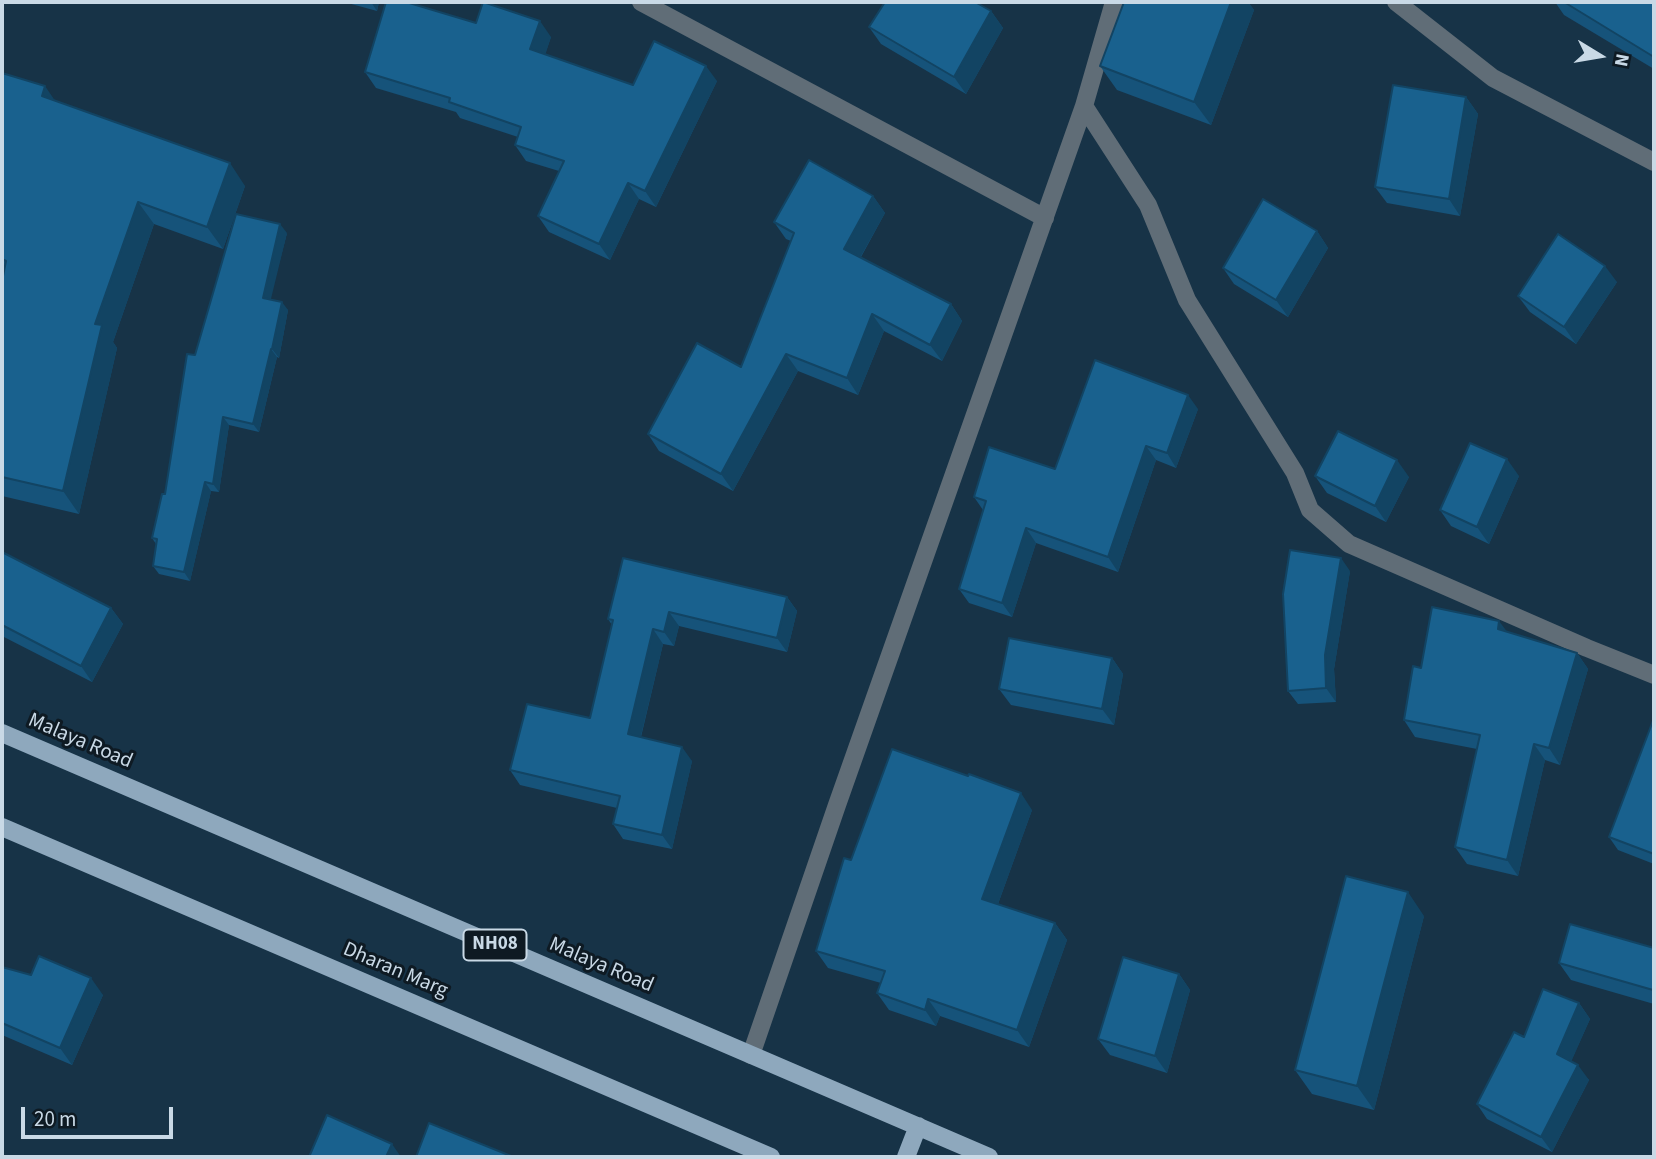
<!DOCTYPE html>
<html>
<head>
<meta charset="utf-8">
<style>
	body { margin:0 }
	#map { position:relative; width:1656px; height:1159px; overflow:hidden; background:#173347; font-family:"Source Sans 3",sans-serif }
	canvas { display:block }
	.frame { position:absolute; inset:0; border:4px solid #c9d9e6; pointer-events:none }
	.north { position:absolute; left:1565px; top:21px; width:70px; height:70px; -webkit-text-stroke:5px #0e1a23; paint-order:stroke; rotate:101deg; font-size:19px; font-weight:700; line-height:28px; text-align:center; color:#c9d9e6 }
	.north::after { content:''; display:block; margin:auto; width:24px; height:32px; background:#c9d9e6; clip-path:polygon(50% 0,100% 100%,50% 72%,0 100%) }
	.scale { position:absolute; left:21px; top:1107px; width:152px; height:32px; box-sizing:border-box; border:4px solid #c9d9e6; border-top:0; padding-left:9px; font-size:21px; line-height:24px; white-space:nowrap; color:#c9d9e6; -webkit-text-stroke:5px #0e1a23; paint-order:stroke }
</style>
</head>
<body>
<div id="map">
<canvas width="1656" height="1159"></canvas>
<div class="frame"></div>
<div class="north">N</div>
<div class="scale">20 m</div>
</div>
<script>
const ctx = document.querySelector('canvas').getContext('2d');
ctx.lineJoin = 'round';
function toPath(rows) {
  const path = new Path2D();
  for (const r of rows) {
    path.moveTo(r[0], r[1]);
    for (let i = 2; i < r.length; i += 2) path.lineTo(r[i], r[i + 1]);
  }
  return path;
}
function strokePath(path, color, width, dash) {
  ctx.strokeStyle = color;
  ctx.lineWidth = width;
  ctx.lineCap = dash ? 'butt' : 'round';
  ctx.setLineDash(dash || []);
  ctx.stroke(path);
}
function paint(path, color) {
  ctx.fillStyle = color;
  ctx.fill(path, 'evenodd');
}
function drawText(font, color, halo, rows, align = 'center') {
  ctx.font = font + ' "Source Sans 3",sans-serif';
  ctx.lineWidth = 6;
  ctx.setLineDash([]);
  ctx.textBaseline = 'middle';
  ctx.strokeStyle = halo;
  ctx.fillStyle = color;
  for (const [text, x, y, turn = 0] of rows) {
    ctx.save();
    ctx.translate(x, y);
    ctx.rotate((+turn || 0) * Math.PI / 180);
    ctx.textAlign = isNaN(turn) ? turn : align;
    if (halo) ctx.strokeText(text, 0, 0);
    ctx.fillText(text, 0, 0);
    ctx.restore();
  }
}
strokePath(toPath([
	[641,2,1045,218],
	[1396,2,1493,78,1654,162],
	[1084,106,1148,205,1187,300,1295,473,1310,510,1349,544,1587,648,1654,675],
	[751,1055,837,805,1084,106,1114,2]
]), '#606d77', 18);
strokePath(toPath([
	[2,733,989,1157],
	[2,827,771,1157],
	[906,1157,918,1126]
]), '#8ea8bd', 18);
paint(toPath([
	[344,2,379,2,377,11],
	[1124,2,1248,2,1254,10,1211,125,1117,90,1100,66],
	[1555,2,1654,2,1654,69,1564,15],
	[991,11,1003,28,966,94,881,44,869,27],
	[476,23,551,37,545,54,633,85,717,81,656,207,639,199,610,260,549,232,538,216,559,171,526,161,515,145,518,137,460,118,456,112,376,88,365,72],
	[2,73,55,101,245,186,223,249,154,224,113,342,117,348,79,514,2,496,2,281,5,269,2,268],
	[1466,97,1478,114,1460,216,1387,203,1375,187],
	[873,196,885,213,861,257,951,304,962,321,942,361,884,331,858,395,798,371,733,491,659,451,648,434,741,367,791,241,786,239,774,222],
	[1317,231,1328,248,1288,317,1234,284,1223,268],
	[287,233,270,299,288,310,279,358,277,357,259,432,229,425,219,492,211,491,190,581,159,574,153,566,156,544,152,538,165,494,195,355],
	[1617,282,1576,344,1530,312,1518,296],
	[1198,409,1176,468,1156,460,1118,572,1036,543,1012,617,969,603,959,589,983,510,974,497,1055,469],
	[1315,476,1409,477,1386,522,1327,493],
	[1519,476,1489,544,1451,526,1440,510],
	[2,552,111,608,123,624,92,682,2,636],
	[1350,571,1334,669,1336,702,1298,704,1288,691],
	[787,597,797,611,787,652,679,626,674,646,663,644,641,737,692,761,672,849,623,839,613,824,617,808,520,785,510,770,590,718,612,625,608,619],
	[1507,632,1577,653,1588,669,1560,765,1545,760,1518,876,1467,864,1455,847,1477,749,1415,737,1404,720,1421,668],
	[1112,658,1123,674,1114,725,1011,705,999,689],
	[1654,718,1654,864,1618,850,1609,837],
	[1032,810,998,904,1055,923,1067,940,1029,1047,940,1016,936,1026,889,1010,877,993,881,983,828,968,816,951,851,860],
	[1424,916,1374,1110,1312,1094,1295,1070],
	[1654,948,1654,1004,1571,980,1559,963],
	[2,967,103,995,72,1065,2,1035],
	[1179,974,1190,990,1167,1073,1110,1055,1098,1039],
	[1579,1003,1590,1019,1571,1061,1589,1080,1552,1152,1487,1119,1477,1104,1524,1037]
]), '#16537a');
paint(toPath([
	[371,2,379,2,377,11],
	[1231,2,1248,2,1254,10,1211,125,1194,102],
	[991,11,1003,28,966,94,954,77],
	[540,21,551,37,542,65,530,49],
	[706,66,717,81,656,207,645,191],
	[45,86,60,108,42,96],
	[1466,97,1478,114,1460,216,1449,199],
	[230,163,245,186,223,249,207,227],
	[628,183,639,199,610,260,599,244],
	[873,196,885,213,856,265,844,249],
	[138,202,154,224,113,342,117,348,79,514,63,491,95,324],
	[280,224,287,233,269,307,263,298],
	[1317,231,1328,248,1288,317,1276,300],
	[1605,266,1617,282,1576,344,1564,327],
	[282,302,288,310,279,358,272,349],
	[951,304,962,321,942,361,930,345],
	[872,314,884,331,858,395,847,378],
	[271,349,277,357,259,432,253,424],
	[786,354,798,371,733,491,721,474],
	[1188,395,1198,409,1176,468,1167,453],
	[223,417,229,425,219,492,213,484],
	[1146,446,1156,460,1118,572,1108,557],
	[1507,459,1519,476,1489,544,1477,527],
	[1397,460,1409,477,1386,522,1375,506],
	[205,482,211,491,190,581,184,572],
	[1026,528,1036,543,1012,617,1002,603],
	[1341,558,1350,571,1334,669,1336,702,1326,688,1325,655],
	[787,597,797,611,787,652,777,638],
	[111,608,123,624,92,682,81,666],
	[669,612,679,626,674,646,664,632],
	[1499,621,1511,637,1498,629],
	[653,629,663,644,638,748,628,734],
	[1577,653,1588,669,1560,765,1549,748],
	[1112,658,1123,674,1114,725,1102,709],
	[1534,744,1545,760,1518,876,1507,860],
	[682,747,692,761,672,849,662,835],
	[1021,793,1032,810,994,915,982,899],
	[1408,892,1424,916,1374,1110,1357,1086],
	[1055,923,1067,940,1029,1047,1017,1030],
	[1179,974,1190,990,1167,1073,1155,1056],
	[91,978,103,995,72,1065,60,1048],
	[928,999,940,1016,936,1026,925,1010],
	[1579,1003,1590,1019,1568,1069,1557,1054],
	[1578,1065,1589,1080,1552,1152,1541,1137],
	[392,1144,401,1157,386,1157]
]), '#124463');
const building = toPath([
	[386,2,406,2,476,23,483,2,540,21,530,49,633,85,654,41,706,66,645,191,628,183,599,244,538,216,564,161,515,145,521,127,449,102,450,98,365,72,386,2],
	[885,2,975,2,991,11,954,77,869,27,885,2],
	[1124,2,1231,2,1194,102,1100,66,1124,2],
	[1564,2,1654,2,1654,57,1564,2],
	[2,73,45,86,42,96,230,163,207,227,138,202,95,324,102,325,63,491,2,477,2,281,6,261,2,259,2,73],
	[1393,85,1466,97,1449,199,1375,187,1393,85],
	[809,160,873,196,844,249,951,304,930,345,872,314,847,378,786,354,721,474,648,434,697,343,741,367,794,233,774,222,809,160],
	[1263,199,1317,231,1276,300,1223,268,1263,199],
	[236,214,280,224,263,298,282,302,272,349,271,349,253,424,223,417,213,484,205,482,184,572,153,566,157,539,152,538,162,494,165,494,187,354,195,355,236,214],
	[1558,234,1605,266,1564,327,1518,296,1558,234],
	[1095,360,1188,395,1167,453,1146,446,1108,557,1026,528,1002,603,959,589,986,501,974,497,989,447,1055,469,1095,360],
	[1338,431,1397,460,1375,506,1315,476,1338,431],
	[1470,443,1507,459,1477,527,1440,510,1470,443],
	[1290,550,1341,558,1325,655,1326,688,1288,691,1283,594,1290,550],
	[2,552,111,608,81,666,2,625,2,552],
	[623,558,787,597,777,638,669,612,664,632,653,629,628,734,682,747,662,835,613,824,620,796,510,770,527,704,590,718,613,620,608,619,623,558],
	[1432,607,1499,621,1498,629,1577,653,1549,748,1534,744,1507,860,1455,847,1480,735,1404,720,1413,666,1421,668,1432,607],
	[1009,638,1112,658,1102,709,999,689,1009,638],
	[1654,718,1654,854,1609,837,1654,718],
	[892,749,968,776,969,774,1021,793,982,899,1055,923,1017,1030,928,999,925,1010,877,993,885,971,816,951,844,858,851,860,892,749],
	[1346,876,1408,892,1357,1086,1295,1070,1346,876],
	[1570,924,1654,948,1654,986,1653,990,1559,963,1570,924],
	[39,956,91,978,60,1048,2,1023,2,967,31,975,39,956],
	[1123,957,1179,974,1155,1056,1098,1039,1123,957],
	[1543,989,1579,1003,1557,1054,1578,1065,1541,1137,1477,1104,1514,1032,1524,1037,1543,989],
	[327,1115,392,1144,386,1157,309,1157,327,1115],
	[429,1123,511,1156,510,1157,416,1157,429,1123]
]);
paint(building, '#19618e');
strokePath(building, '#124463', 2);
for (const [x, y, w] of [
	[495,945,63]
]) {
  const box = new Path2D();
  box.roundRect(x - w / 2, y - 15.5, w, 31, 5);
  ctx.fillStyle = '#0e1a23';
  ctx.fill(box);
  strokePath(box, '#c9d9e6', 2);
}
drawText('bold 19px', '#c9d9e6', null, [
	["NH08",495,945]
]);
drawText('21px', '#c9d9e6', '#0e1a23', [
	["Malaya Road",80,742,23],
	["Malaya Road",601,966,23],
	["Dharan Marg",395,971,23]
]);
</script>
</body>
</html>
